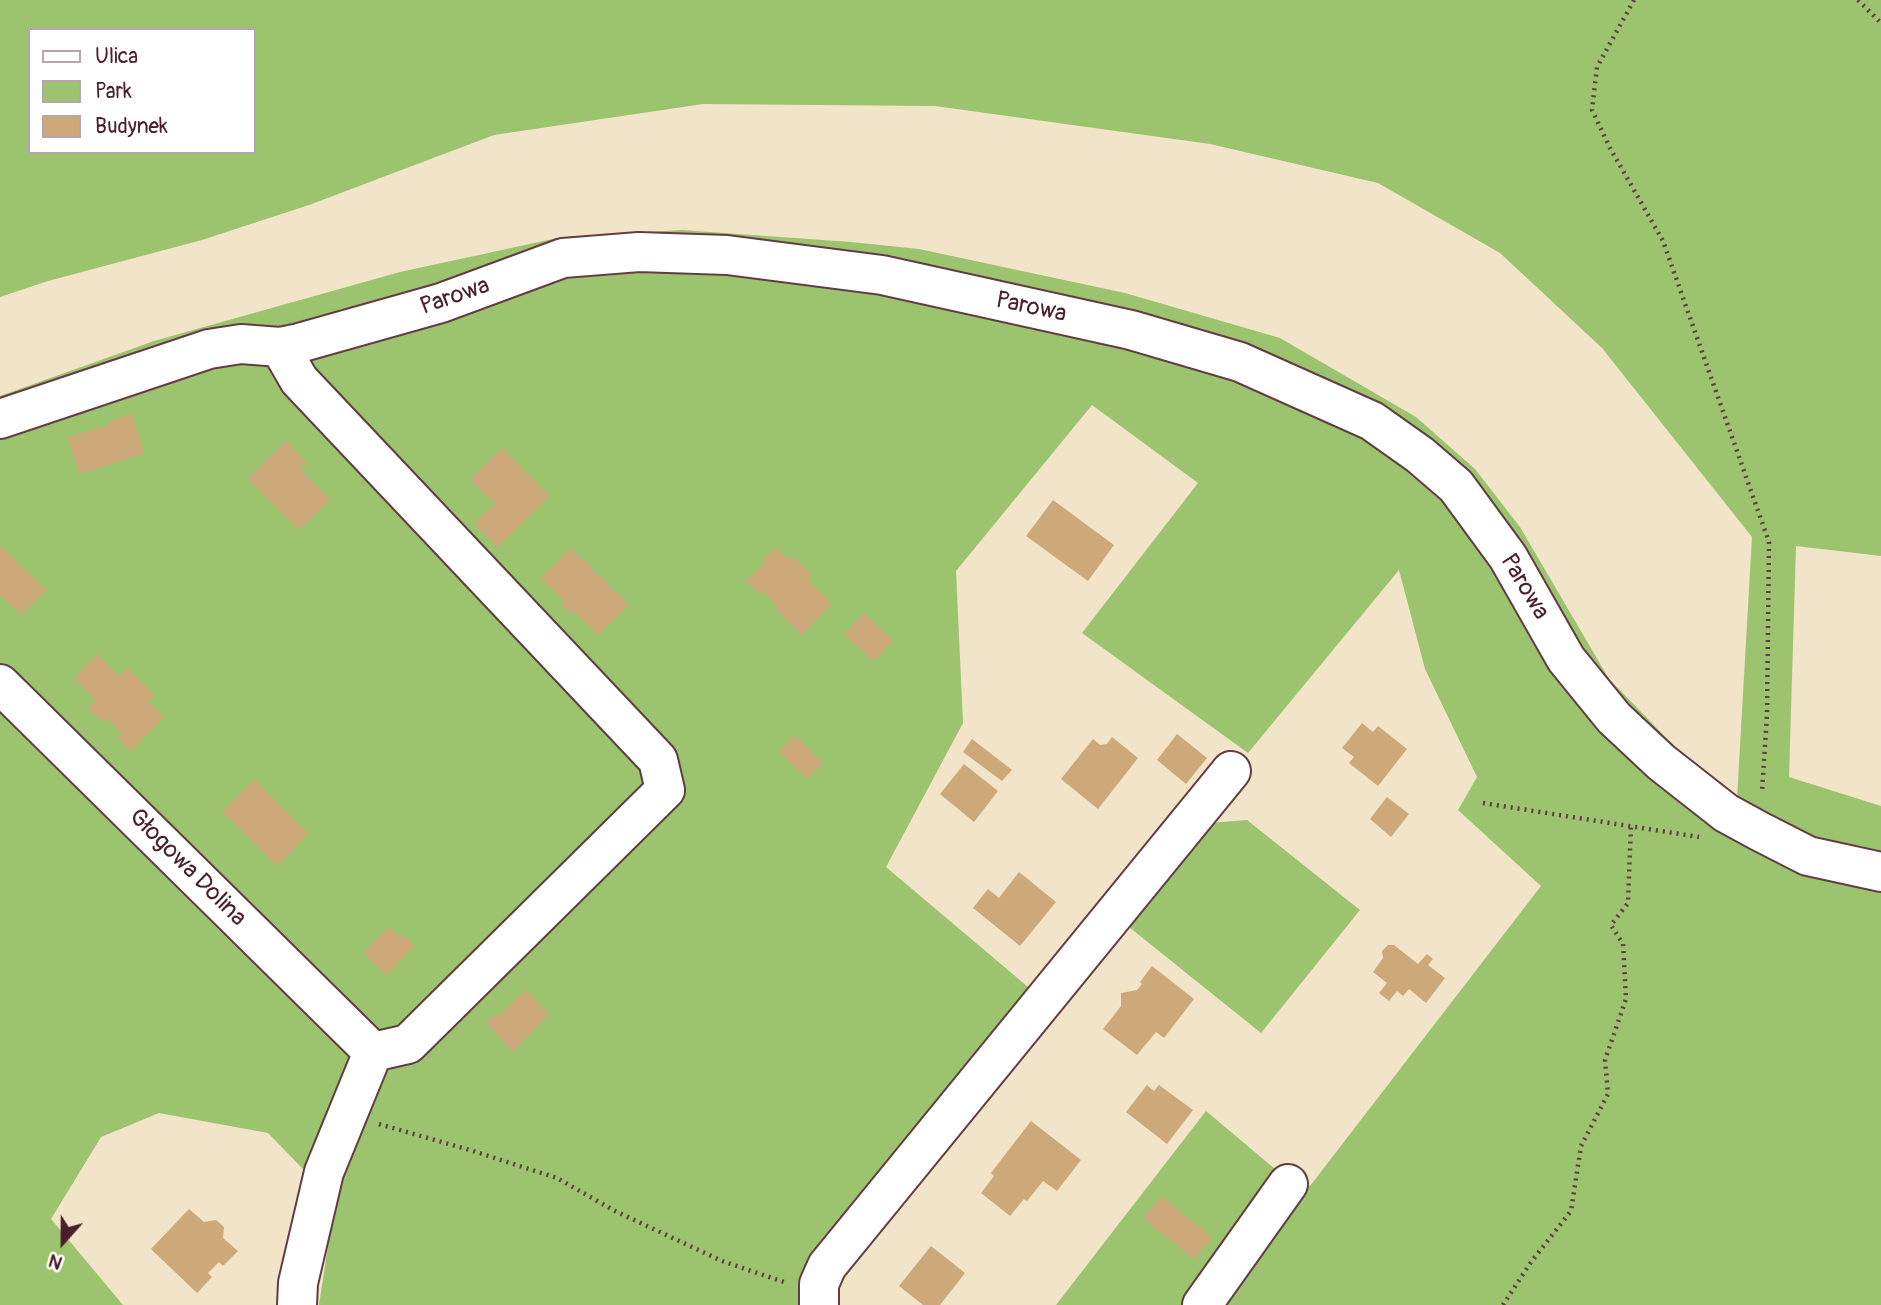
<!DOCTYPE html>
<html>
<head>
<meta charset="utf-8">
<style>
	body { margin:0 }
	#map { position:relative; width:1881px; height:1305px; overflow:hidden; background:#f1e4c8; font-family:Pangolin,sans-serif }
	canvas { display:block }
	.legend { position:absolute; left:28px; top:28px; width:228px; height:126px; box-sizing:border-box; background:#fff; border:2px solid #b7a5aa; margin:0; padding:9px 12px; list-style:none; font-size:21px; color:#4a1f2b }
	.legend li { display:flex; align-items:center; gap:14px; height:35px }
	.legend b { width:35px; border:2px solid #b7a5aa }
	.north { position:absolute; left:28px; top:1207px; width:70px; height:70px; -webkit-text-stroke:5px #fff; paint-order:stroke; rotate:201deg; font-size:19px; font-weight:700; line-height:28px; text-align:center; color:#4a1f2b }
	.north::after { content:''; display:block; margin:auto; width:24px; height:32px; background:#4a1f2b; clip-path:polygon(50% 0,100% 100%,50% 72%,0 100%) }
</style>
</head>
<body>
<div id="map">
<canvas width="1881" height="1305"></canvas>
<ul class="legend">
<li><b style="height:9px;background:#fff"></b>Ulica</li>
<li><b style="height:19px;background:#9cc36e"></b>Park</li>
<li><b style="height:19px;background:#cda879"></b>Budynek</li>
</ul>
<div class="north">N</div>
</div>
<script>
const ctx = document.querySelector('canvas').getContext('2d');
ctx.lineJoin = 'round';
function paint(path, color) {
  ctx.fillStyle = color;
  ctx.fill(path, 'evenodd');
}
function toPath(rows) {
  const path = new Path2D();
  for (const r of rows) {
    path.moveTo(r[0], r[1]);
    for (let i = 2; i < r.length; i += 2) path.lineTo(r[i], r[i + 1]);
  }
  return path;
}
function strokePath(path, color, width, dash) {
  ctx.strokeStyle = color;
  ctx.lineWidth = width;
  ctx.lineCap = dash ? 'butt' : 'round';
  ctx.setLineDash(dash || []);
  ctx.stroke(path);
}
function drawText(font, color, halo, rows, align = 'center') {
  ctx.font = font + ' Pangolin,sans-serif';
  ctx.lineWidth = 7;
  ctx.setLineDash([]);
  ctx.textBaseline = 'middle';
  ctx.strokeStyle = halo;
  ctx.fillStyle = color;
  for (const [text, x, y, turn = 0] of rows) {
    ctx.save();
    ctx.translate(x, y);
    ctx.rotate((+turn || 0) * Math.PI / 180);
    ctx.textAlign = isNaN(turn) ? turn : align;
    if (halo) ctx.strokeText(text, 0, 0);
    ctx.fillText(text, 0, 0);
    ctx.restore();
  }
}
paint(toPath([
	[0,0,1881,0,1881,556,1796,546,1789,777,1881,806,1881,1305,1056,1305,1206,1111,1275,1169,1310,1186,1541,886,1458,810,1477,777,1425,669,1399,570,1248,753,1082,633,1198,483,1092,405,956,571,963,723,886,867,1034,992,809,1260,835,1305,319,1305,336,1194,303,1169,268,1133,159,1113,101,1137,51,1219,123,1305,0,1305,0,396,154,341,400,272,562,237,682,230,851,242,919,249,1125,293,1280,338,1416,417,1475,469,1520,527,1609,679,1683,755,1737,799,1752,537,1602,348,1500,253,1378,183,1210,144,935,106,703,104,494,135,309,205,202,240,48,281,0,297],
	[30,30,254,30,254,152,30,152],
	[1247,820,1360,910,1261,1033,1124,923,1209,823]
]), '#9cc36e');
paint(toPath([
	[132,414,144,453,80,474,67,437,109,425,108,422],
	[286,441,307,462,300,469,330,500,299,530,248,479],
	[502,448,550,496,498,547,474,524,495,503,470,480],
	[1053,500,1114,545,1088,581,1026,536],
	[0,546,47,590,21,615,0,595],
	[776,547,789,560,793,556,812,575,808,580,832,604,802,635,774,608,777,606,763,591,760,594,744,579,746,577,749,579,765,563,763,560],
	[571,548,629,605,598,635,575,612,572,615,561,604,564,601,541,578],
	[864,613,893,641,874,661,844,634],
	[97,654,119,676,127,668,154,695,148,701,164,717,131,751,118,738,122,734,106,718,102,722,87,708,96,700,74,678],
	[1362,723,1373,732,1378,726,1407,749,1378,786,1349,763,1354,757,1342,748],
	[1177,734,1207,758,1186,784,1157,760],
	[795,735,823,763,807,779,779,751],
	[1112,737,1138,758,1098,809,1061,779,1093,739,1100,745,1107,744],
	[972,739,1012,770,1002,781,963,752],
	[964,764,998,791,974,822,940,794],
	[254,779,308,834,277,866,222,811],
	[1387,797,1409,814,1391,837,1370,819],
	[1019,872,1056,902,1020,946,973,908,988,889,999,898],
	[389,927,400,937,402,934,415,946,386,975,363,953],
	[1388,945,1394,945,1418,964,1427,954,1433,959,1428,965,1445,978,1426,1003,1409,989,1403,996,1397,991,1389,1001,1379,993,1387,983,1373,972,1383,958,1382,951],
	[1152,966,1194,999,1164,1038,1156,1032,1137,1055,1103,1029,1121,1006,1121,993,1137,990,1142,984,1140,982],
	[526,990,549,1014,513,1052,486,1023,497,1013,499,1015],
	[1147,1085,1154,1091,1159,1085,1193,1110,1167,1144,1126,1112],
	[1031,1121,1081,1160,1057,1191,1043,1181,1027,1201,1024,1199,1010,1216,981,1193,994,1176,991,1173],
	[1161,1196,1212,1237,1194,1259,1143,1218],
	[189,1209,204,1222,216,1220,224,1227,223,1238,238,1251,223,1266,219,1262,208,1273,212,1277,197,1293,151,1249],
	[931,1246,965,1273,940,1305,923,1305,899,1286]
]), '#cda879');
const minor = toPath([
	[280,347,299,380,658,760,665,790,408,1044,373,1052],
	[0,419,209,349,241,344,280,347,299,343,441,303,563,258,639,252,727,255,882,275,1131,330,1240,362,1372,421,1420,455,1456,486,1508,557,1566,659,1614,718,1661,762,1726,813,1759,831,1808,856,1881,872],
	[0,684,373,1052],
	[297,1305,298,1283,324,1172,373,1052],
	[819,1305,819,1284,827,1266,1231,771],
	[1202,1305,1288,1184]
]);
strokePath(minor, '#633d43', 42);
strokePath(toPath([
	[1634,0,1597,67,1592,110,1610,148,1663,241,1769,542,1767,714,1762,792],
	[1858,0,1881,23],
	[1483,803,1699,837],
	[379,1124,473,1151,557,1178,615,1211,722,1261,787,1283],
	[1503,1305,1531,1262,1571,1211,1581,1146,1608,1094,1605,1060,1626,999,1623,944,1611,925,1628,903,1631,825]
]), '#633d43', 4.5, [2, 5]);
strokePath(minor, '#fff', 38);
drawText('24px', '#4a1f2b', '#fff', [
	["Parowa",455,297,-19],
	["Parowa",1031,308,12],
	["Parowa",1524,587,59],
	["Głogowa Dolina",187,868,45]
]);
</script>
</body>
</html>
